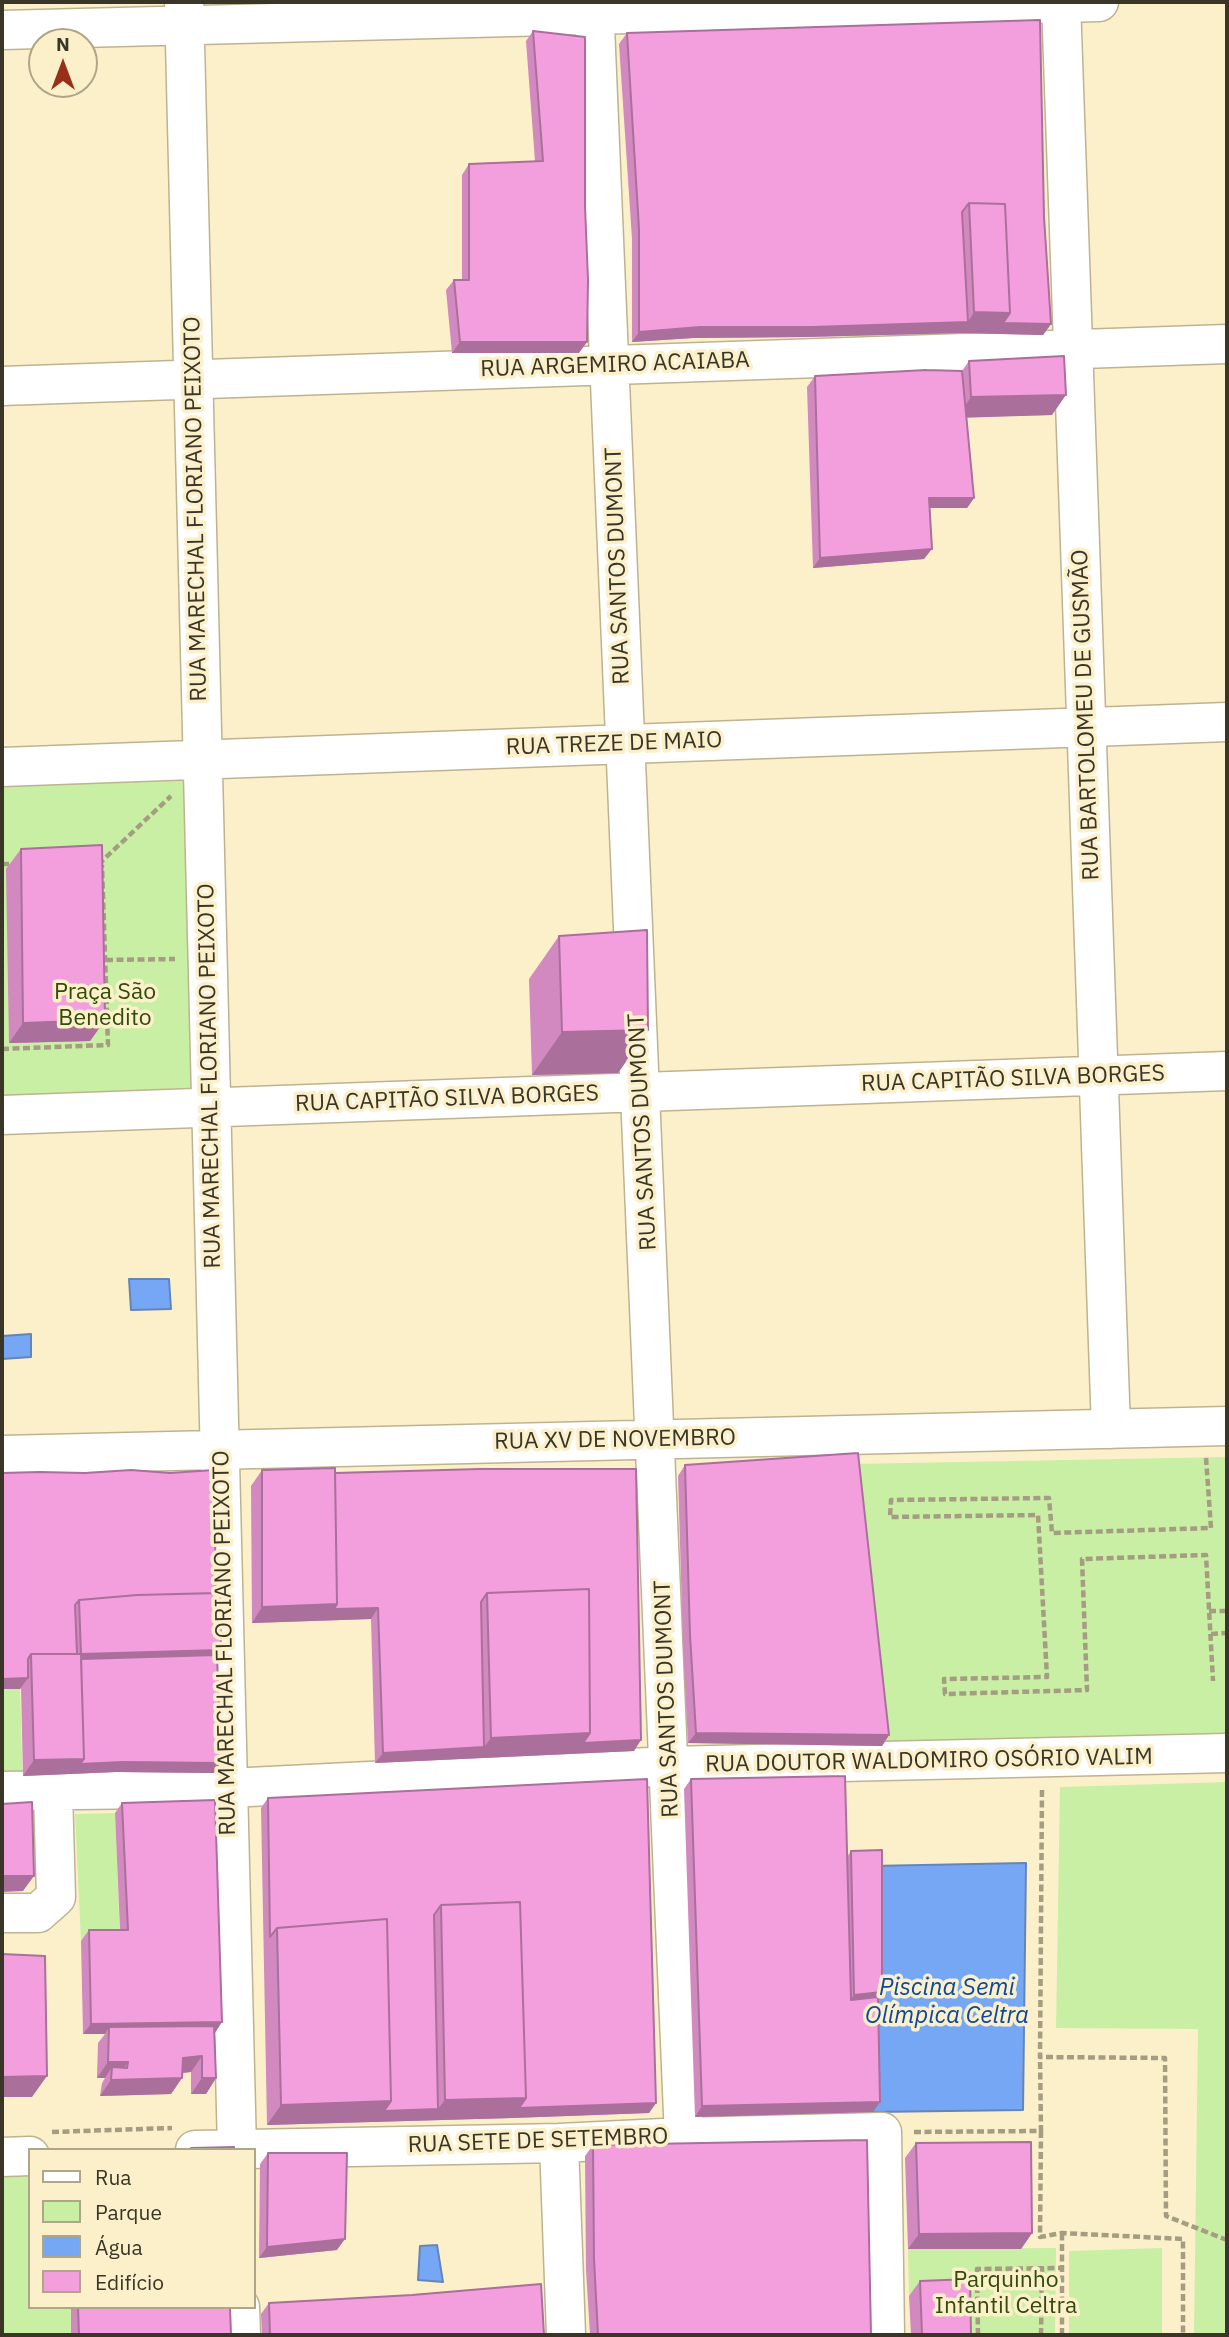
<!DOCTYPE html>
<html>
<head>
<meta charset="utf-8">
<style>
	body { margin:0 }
	#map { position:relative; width:1229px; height:2337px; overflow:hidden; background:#fcf0cb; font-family:"IBM Plex Sans",sans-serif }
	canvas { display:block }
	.frame { position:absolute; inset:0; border:4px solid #3a3627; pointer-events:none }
	.legend { position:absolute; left:28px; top:2148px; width:228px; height:161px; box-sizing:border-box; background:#fcf0cb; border:2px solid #aea689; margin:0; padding:9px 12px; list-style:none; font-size:21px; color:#3a3627 }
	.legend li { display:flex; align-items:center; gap:14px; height:35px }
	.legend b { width:35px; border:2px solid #aea689 }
	.north { position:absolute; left:28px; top:28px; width:70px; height:70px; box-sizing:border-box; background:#fcf0cb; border:2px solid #aea689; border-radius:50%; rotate:0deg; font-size:19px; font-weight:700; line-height:28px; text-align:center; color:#3a3627 }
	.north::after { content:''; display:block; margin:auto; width:24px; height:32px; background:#983018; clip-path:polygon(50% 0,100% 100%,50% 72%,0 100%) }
</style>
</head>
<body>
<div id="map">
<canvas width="1229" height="2337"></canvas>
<div class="frame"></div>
<ul class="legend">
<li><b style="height:9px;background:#fff"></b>Rua</li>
<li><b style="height:19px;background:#c8efa3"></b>Parque</li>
<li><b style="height:19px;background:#76a7f5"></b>Água</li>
<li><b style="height:19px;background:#f39fde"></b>Edifício</li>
</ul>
<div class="north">N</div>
</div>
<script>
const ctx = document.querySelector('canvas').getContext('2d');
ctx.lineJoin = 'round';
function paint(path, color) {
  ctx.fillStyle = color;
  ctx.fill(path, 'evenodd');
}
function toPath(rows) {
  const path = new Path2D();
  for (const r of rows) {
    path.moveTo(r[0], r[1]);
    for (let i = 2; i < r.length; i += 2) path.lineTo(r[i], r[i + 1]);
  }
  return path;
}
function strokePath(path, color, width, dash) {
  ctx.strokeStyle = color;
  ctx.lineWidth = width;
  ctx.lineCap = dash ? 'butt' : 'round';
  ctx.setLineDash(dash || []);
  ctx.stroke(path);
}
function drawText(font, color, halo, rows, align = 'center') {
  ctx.font = font + ' "IBM Plex Sans",sans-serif';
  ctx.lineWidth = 7;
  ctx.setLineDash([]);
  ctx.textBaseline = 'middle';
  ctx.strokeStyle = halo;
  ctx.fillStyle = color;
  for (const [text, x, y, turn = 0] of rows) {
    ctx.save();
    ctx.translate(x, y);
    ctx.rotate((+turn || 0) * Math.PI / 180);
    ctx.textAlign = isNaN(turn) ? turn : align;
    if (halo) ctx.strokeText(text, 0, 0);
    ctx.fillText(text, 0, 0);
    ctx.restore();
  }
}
paint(toPath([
	[202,760,211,1108,2,1115,2,767],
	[1227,1457,1227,1733,882,1746,851,1464],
	[2,1689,20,1689,23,1791,2,1791],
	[1227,1782,1227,2335,1194,2335,1198,2029,1056,2028,1060,1787],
	[115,1813,120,1940,81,1941,75,1814],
	[30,2172,30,2307,71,2307,71,2335,2,2335,2,2173],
	[1056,2248,1055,2335,960,2335,959,2295,909,2296,908,2249],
	[1162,2248,1162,2335,1069,2335,1069,2251]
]), '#c8efa3');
const water = toPath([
	[129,1279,169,1279,171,1309,131,1310,129,1279],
	[31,1334,31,1357,2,1359,2,1336,31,1334],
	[1026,1863,1023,2110,873,2112,871,1866,1026,1863],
	[437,2245,443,2282,418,2280,420,2246,437,2245]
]);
paint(water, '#76a7f5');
strokePath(water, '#6485b7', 2);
const minor = toPath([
	[184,2,237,2150],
	[594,2,684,2137],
	[1061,2,1111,1429],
	[2,30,1099,2],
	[2,386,1227,344],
	[2,767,1227,722],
	[2,1115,1227,1071],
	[2,1455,1227,1426],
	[2,1791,229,1788,670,1766,1227,1753],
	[2,1913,38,1913,56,1897,53,1791],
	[559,2143,566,2335],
	[195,2150,559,2143,684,2137,882,2132,885,2335],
	[2,2157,30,2156],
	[240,2307,241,2335]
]);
strokePath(minor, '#beb390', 41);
strokePath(toPath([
	[97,861,102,861,171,796],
	[2,864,15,864],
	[106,960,175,959],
	[2,1049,108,1045,102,865],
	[1206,1458,1211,1528,1052,1533,1049,1498,891,1500,890,1517,1038,1515,1047,1677,944,1679,945,1694,1087,1690,1082,1559,1206,1555,1213,1681],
	[1209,1611,1227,1611],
	[1211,1634,1227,1633],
	[1042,1790,1040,2057,1165,2058,1166,2216,1227,2240],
	[1041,2131,1040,2237,1062,2233,1183,2239,1183,2335],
	[52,2132,172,2128],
	[914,2132,1041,2131,1040,2057],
	[978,2335,977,2269,1062,2268],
	[1041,2335,1042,2268],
	[1062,2335,1062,2233]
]), '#a59d82', 4.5, [7, 3.5]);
strokePath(minor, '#fff', 38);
paint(toPath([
	[533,31,579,353,452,353,446,290,454,280,462,280,462,175,469,164,535,161,526,41],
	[627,33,1044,217,1051,324,1043,335,960,333,805,337,693,338,632,342,632,239,619,44],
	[969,361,1052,415,966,417,974,498,967,508,930,508,924,559,813,568,807,387,815,376,962,371],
	[21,849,105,1020,90,1041,9,1043,6,869],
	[559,936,648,1030,618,1073,532,1075,529,979],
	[685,1465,889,1735,882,1746,688,1743,683,1646,678,1476],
	[480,1469,634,1751,375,1763,371,1619,252,1623,251,1486,262,1470,335,1473],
	[2,1473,216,1593,221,1650,217,1655,214,1773,116,1772,23,1776,21,1688,20,1689,2,1689],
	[647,1779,656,2103,649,2113,512,2118,267,2125,261,1808,268,1798],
	[691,1779,847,1857,851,1851,878,1997,873,2112,695,2117,684,1789],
	[122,1803,215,2033,216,2078,206,2094,191,2094,191,2072,183,2073,182,2078,171,2094,100,2096,102,2083,105,2078,97,2078,98,2043,105,2034,83,2034,81,1941,89,1930,120,1930,115,1813],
	[916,2143,1032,2233,1021,2249,908,2249,905,2158],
	[593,2145,871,2335,590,2335,586,2270,585,2156],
	[268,2153,337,2250,259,2258,260,2164],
	[920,2281,971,2335,911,2335,909,2296],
	[269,2303,544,2335,262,2335,261,2314],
	[71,2307,230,2307,231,2335,71,2335]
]), '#d189bf');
paint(toPath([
	[974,312,1010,313,1051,324,1043,335,960,333,805,337,693,338,632,342,639,332,700,327,968,322],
	[460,342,587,342,579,353,452,353],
	[1066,395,1052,415,957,418,971,397],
	[929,498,974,498,967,508,922,508],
	[932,549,924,559,813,568,820,558],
	[105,1020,90,1041,9,1043,23,1023],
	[648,1030,618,1073,532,1075,562,1032],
	[337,1604,378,1608,371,1619,252,1623,262,1607],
	[221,1650,210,1665,77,1670,81,1654],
	[28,1678,20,1689,2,1689,2,1679],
	[590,1733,641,1740,634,1751,375,1763,383,1753,484,1747,491,1738],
	[696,1733,889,1735,882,1746,688,1743],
	[84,1759,123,1762,221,1763,214,1773,116,1772,23,1776,34,1760],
	[2,1876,34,1876,23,1891,2,1892],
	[882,1992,871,2008,843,2010,854,1995],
	[222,2022,215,2033,109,2034,109,2027,105,2034,83,2034,91,2024],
	[202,2056,191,2072,172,2074,183,2058],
	[108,2062,128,2062,117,2078,112,2067,105,2078,97,2078],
	[47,2076,32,2097,2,2097,2,2077],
	[182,2078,171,2094,100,2096,111,2080],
	[202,2078,216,2078,206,2094,191,2094],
	[526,2098,656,2103,649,2113,512,2118,267,2125,281,2105,391,2101,438,2109,445,2100],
	[880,2102,873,2112,695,2117,702,2106],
	[1032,2233,1021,2249,908,2249,919,2234],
	[345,2239,337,2250,259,2258,267,2247]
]), '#aa6f9b');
const building = toPath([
	[1040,20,1044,217,1051,324,1003,323,1010,313,1005,204,969,203,962,212,968,322,812,327,700,327,639,332,639,229,627,33,1040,20],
	[533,31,585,37,585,206,588,280,587,342,460,342,454,280,469,280,469,164,543,161,533,31],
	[969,203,1005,204,1010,313,974,312,969,203],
	[1064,356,1066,395,971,397,969,361,1064,356],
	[926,370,962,371,974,498,929,498,932,549,820,558,815,376,926,370],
	[102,845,105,1020,23,1023,21,849,102,845],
	[647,930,648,1030,562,1032,559,936,647,930],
	[858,1453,889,1735,696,1733,690,1635,685,1465,858,1453],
	[335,1468,337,1604,262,1607,262,1470,335,1468],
	[480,1469,636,1469,641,1740,583,1743,590,1733,589,1589,487,1593,481,1602,484,1747,383,1753,378,1608,334,1609,337,1604,335,1473,480,1469],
	[131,1470,170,1473,214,1470,216,1593,137,1595,79,1600,75,1605,77,1654,31,1654,28,1659,28,1678,2,1679,2,1473,39,1472,85,1473,131,1470],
	[589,1589,590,1733,491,1738,487,1593,589,1589],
	[220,1593,221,1650,81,1654,84,1759,34,1760,31,1654,81,1654,79,1600,137,1595,220,1593],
	[217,1655,221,1763,123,1762,80,1764,84,1759,81,1659,217,1655],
	[845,1776,851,2000,878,1997,880,2102,702,2106,691,1779,845,1776],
	[647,1779,656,2103,519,2108,526,2098,520,1902,441,1905,434,1915,438,2109,384,2111,391,2101,387,1919,277,1928,270,1937,268,1798,647,1779],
	[215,1800,222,2022,91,2024,89,1930,128,1930,122,1803,215,1800],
	[32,1802,34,1876,2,1876,2,1804,32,1802],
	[882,1850,882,1992,854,1995,851,1851,882,1850],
	[520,1902,526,2098,445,2100,441,1905,520,1902],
	[387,1919,391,2101,281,2105,277,1928,387,1919],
	[2,1954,45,1956,47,2076,2,2077,2,1954],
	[214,2026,216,2078,202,2078,202,2056,183,2058,182,2078,111,2080,112,2067,127,2068,128,2062,108,2062,109,2027,214,2026],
	[867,2140,871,2335,598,2335,594,2259,593,2145,867,2140],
	[1031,2142,1032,2233,919,2234,916,2143,1031,2142],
	[234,2147,234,2150,191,2150,191,2148,234,2147],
	[268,2153,347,2153,345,2239,267,2247,268,2153],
	[970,2279,971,2335,922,2335,920,2281,970,2279],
	[541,2284,544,2335,270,2335,269,2303,412,2295,541,2284],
	[78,2307,230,2307,231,2335,59,2335,79,2335,78,2307]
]);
paint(building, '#f39fde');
strokePath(building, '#aa6f9b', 2);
drawText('23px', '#3a3627', '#fcf0cb', [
	["RUA ARGEMIRO ACAIABA",615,365,-2],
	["RUA MARECHAL FLORIANO PEIXOTO",196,509,-91],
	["RUA SANTOS DUMONT",618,566,-92],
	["RUA BARTOLOMEU DE GUSMÃO",1086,715,-92],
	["RUA TREZE DE MAIO",614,744,-2],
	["RUA MARECHAL FLORIANO PEIXOTO",210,1076,-91],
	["RUA CAPITÃO SILVA BORGES",1013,1079,-2],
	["RUA CAPITÃO SILVA BORGES",447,1099,-2],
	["RUA SANTOS DUMONT",643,1132,-93],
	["RUA XV DE NOVEMBRO",615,1440,-1],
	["RUA MARECHAL FLORIANO PEIXOTO",225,1643,-91],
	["RUA SANTOS DUMONT",667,1699,-92],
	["RUA DOUTOR WALDOMIRO OSÓRIO VALIM",929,1761,-1],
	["RUA SETE DE SETEMBRO",538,2141,-2]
]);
drawText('23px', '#304b0a', '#fcf0cb', [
	["Praça São",105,992],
	["Benedito",105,1018],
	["Parquinho",1006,2280],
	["Infantil Celtra",1006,2306]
]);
drawText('italic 24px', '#0c47a1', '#fcf0cb', [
	["Piscina Semi",947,1988],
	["Olímpica Celtra",947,2016]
]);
</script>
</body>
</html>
